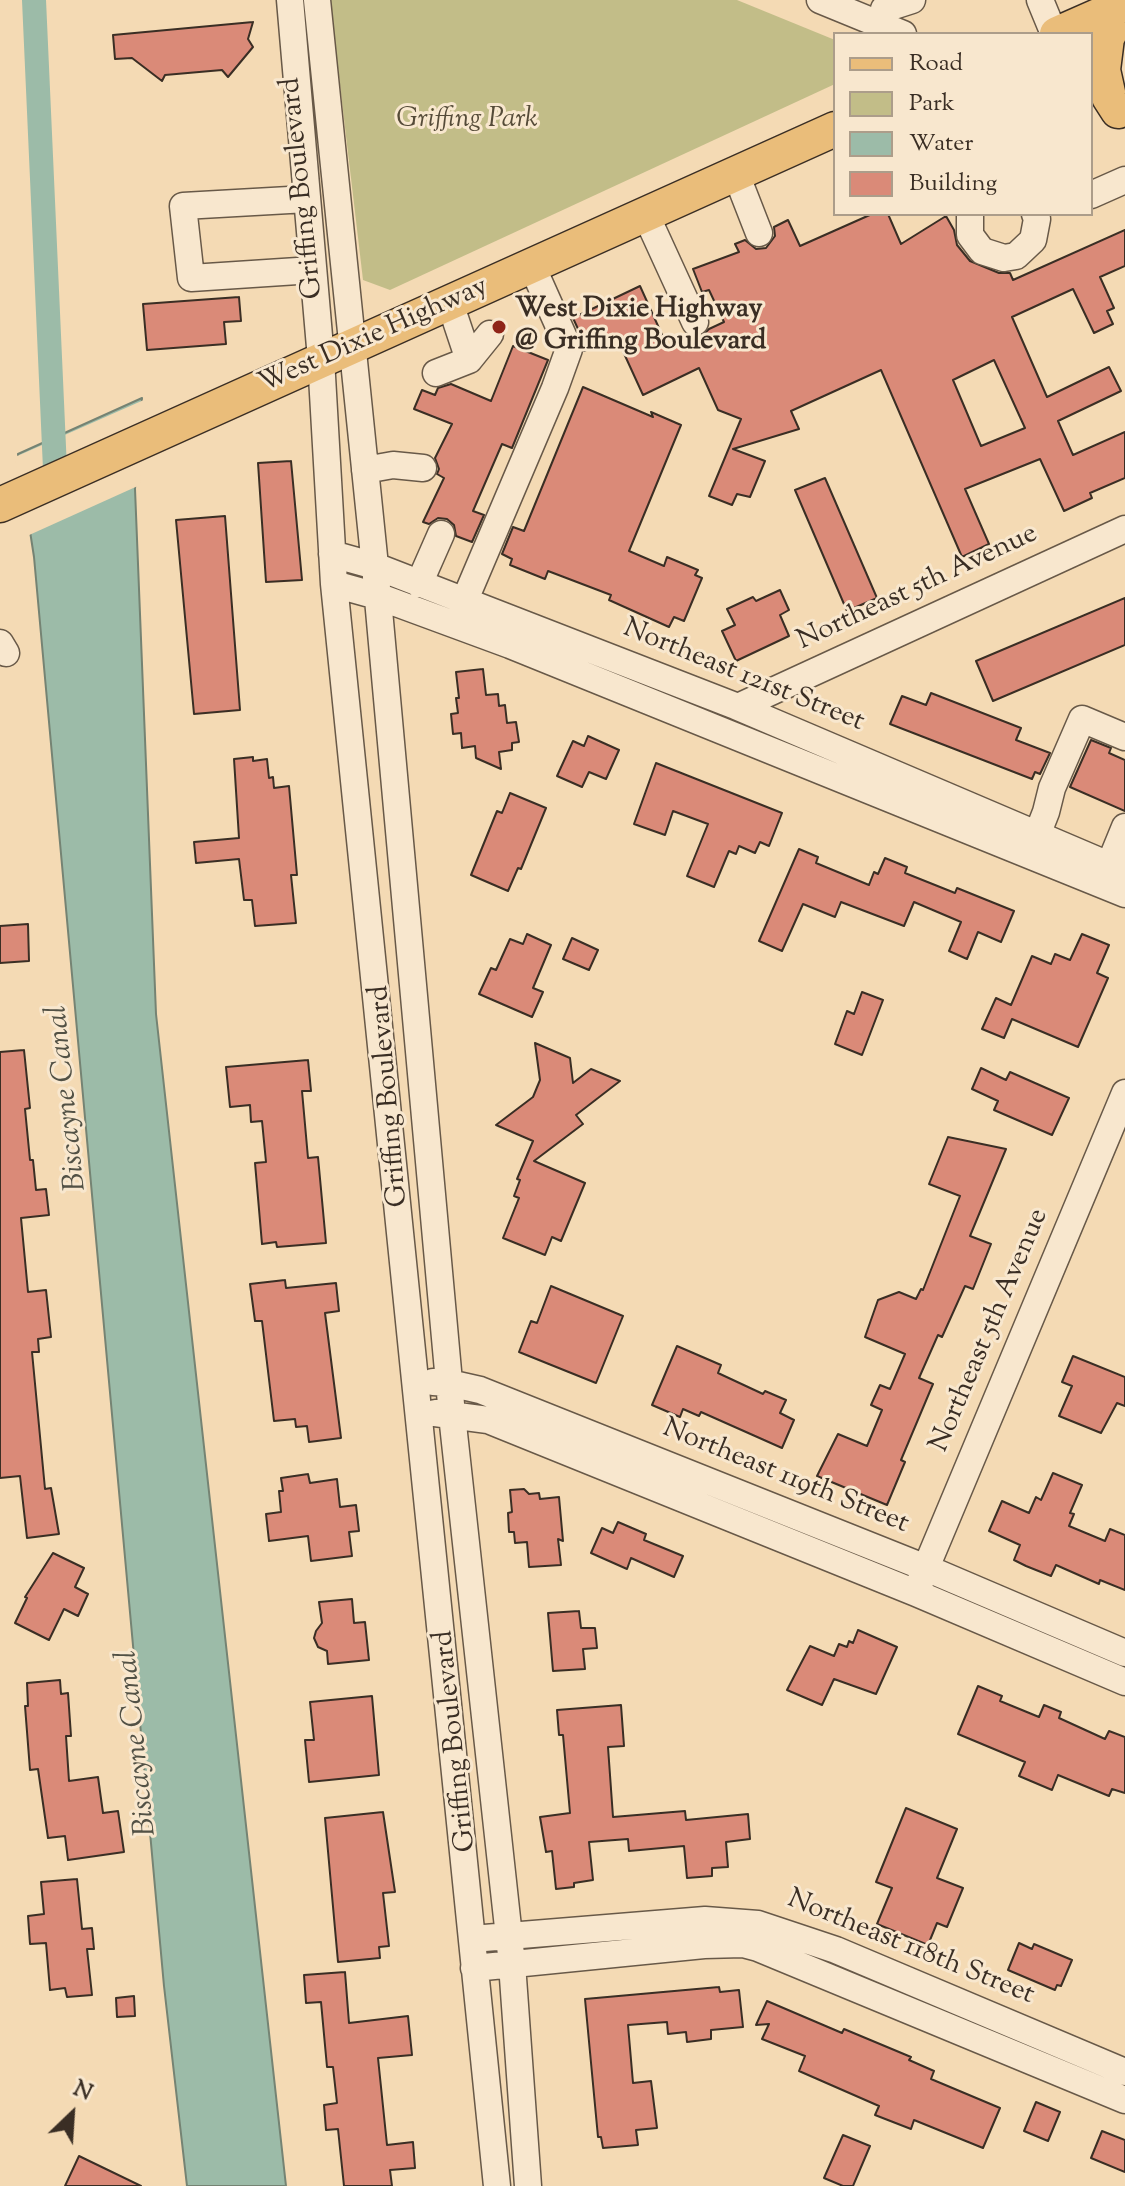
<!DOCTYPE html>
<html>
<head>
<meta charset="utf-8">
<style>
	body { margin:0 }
	#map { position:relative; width:1125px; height:2186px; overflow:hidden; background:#f4dab4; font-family:"Sorts Mill Goudy",serif }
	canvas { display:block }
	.legend { position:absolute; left:833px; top:32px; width:260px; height:184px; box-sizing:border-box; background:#f8e7ce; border:2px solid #ac9d8a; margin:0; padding:10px 14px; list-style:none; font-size:24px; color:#3a2e24 }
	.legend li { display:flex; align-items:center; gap:16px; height:40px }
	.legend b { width:40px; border:2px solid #ac9d8a }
	.north { position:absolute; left:32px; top:2074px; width:80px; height:80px; -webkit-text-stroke:6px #f8e7ce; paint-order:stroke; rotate:25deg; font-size:22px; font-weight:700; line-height:32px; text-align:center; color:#3a2e24 }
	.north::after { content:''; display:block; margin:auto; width:28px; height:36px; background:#3a2e24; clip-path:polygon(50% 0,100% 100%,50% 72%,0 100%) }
</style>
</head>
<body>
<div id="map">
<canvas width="1125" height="2186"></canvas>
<ul class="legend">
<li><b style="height:10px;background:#eabd7a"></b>Road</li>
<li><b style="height:22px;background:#c2bd88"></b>Park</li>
<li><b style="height:22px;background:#9cbba8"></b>Water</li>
<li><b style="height:22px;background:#da8a78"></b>Building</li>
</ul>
<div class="north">N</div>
</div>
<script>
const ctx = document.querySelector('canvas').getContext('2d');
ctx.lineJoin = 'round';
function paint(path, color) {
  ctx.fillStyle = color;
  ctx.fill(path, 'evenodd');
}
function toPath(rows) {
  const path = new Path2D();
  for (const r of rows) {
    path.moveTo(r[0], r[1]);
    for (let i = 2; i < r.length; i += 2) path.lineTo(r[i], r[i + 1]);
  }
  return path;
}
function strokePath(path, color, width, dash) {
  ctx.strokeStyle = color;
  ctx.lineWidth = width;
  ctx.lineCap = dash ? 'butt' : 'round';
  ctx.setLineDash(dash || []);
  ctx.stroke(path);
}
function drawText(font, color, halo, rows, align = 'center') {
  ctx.font = font + ' "Sorts Mill Goudy",serif';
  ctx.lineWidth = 6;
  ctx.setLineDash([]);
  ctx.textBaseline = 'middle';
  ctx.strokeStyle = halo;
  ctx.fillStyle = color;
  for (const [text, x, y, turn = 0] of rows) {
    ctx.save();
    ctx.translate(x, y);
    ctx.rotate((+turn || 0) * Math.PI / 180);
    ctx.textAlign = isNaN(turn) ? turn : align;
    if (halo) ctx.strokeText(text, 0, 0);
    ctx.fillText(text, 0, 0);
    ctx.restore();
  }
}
paint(toPath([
	[330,0,737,0,835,40,835,84,390,290,363,280]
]), '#c2bd88');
const water = toPath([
	[142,398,135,489,156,1014,286,2186,187,2186,164,1986,34,557,18,454,142,398]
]);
paint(water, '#9cbba8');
strokePath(water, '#758373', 2);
paint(toPath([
	[146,399,140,485,27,536,15,457]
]), '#f4dab4');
strokePath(toPath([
	[34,0,55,469]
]), '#9cbba8', 24);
const building = toPath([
	[253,22,248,39,253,47,228,77,222,70,165,75,162,81,132,58,115,59,113,35,253,22],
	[872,214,888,214,901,244,946,216,954,230,957,245,970,261,999,273,1010,273,1013,280,1125,230,1125,266,1100,277,1114,308,1107,311,1113,324,1094,333,1073,289,1012,317,1047,397,1109,367,1121,391,1058,421,1073,455,1125,432,1125,478,1090,493,1092,498,1064,511,1040,459,965,489,989,544,962,557,881,370,791,411,799,429,733,449,765,461,750,497,737,494,732,505,709,496,741,419,718,410,699,368,643,395,616,336,584,351,584,342,573,318,640,286,668,348,691,337,702,336,709,329,724,322,709,290,702,292,693,269,739,252,735,244,745,240,756,249,766,248,775,236,774,227,788,220,800,246,872,214],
	[994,360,1025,428,981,446,953,380,994,360],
	[239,297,241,321,224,322,226,344,147,350,143,304,239,297],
	[513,346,548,360,512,448,502,444,473,511,484,515,472,542,456,536,454,525,447,519,438,518,429,524,423,522,444,478,437,474,439,469,435,458,452,424,414,409,422,390,435,395,438,388,451,384,491,401,513,346],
	[583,387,653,417,651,412,681,425,629,551,664,566,667,557,698,570,695,575,702,578,684,621,674,617,669,627,609,600,611,595,548,571,545,579,510,565,512,559,502,554,513,527,524,531,583,387],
	[291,461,302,580,266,582,258,463,291,461],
	[825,478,877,598,847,611,795,490,825,478],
	[225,516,240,710,194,714,176,520,225,516],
	[780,590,789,610,780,615,789,636,736,661,722,631,735,625,727,609,753,597,756,601,780,590],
	[1125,598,1125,645,993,701,976,661,1125,598],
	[483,669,486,695,498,694,499,706,505,705,507,723,516,722,519,742,512,743,512,750,499,752,501,769,476,758,475,746,462,748,461,733,453,734,451,714,458,713,456,698,459,698,456,672,483,669],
	[931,693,1021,728,1016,740,1050,753,1040,774,1035,772,1032,779,890,724,902,696,926,705,931,693],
	[588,736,619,750,606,779,589,772,582,787,557,776,573,741,584,746,588,736],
	[1091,740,1111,748,1109,753,1125,760,1125,811,1070,787,1091,740],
	[253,757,253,761,267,759,269,778,273,777,274,788,289,786,297,875,291,875,296,923,255,926,252,900,244,900,239,859,196,863,194,842,239,838,234,759,253,757],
	[656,763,782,813,769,846,760,842,755,853,739,846,736,854,729,851,714,887,687,876,708,824,673,811,665,835,634,824,656,763],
	[510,793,546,808,521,869,518,868,508,891,471,875,497,811,502,813,510,793],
	[799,849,818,857,816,863,869,885,874,872,878,874,885,858,907,867,905,873,955,893,957,888,1014,911,1001,942,978,932,967,959,949,951,961,922,914,902,904,926,841,902,835,917,803,904,782,951,759,941,799,849],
	[28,924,29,961,0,963,0,926,28,924],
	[527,934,551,945,533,988,543,992,532,1017,479,994,491,968,496,970,510,939,523,944,527,934],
	[1082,934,1109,945,1097,973,1108,978,1078,1047,1012,1019,1004,1038,982,1029,996,998,1011,1005,1032,956,1051,964,1055,954,1070,960,1082,934],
	[572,938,598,950,589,970,563,959,572,938],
	[862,992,883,1000,862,1055,835,1044,847,1011,854,1014,862,992],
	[535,1043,570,1058,573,1083,591,1069,620,1081,576,1115,583,1124,534,1161,585,1183,561,1241,552,1237,545,1255,503,1238,519,1198,514,1196,520,1180,517,1179,533,1141,496,1125,533,1097,540,1080,535,1043],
	[24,1050,30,1108,25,1109,30,1160,33,1160,36,1190,46,1189,49,1215,21,1218,28,1292,46,1290,51,1337,38,1339,39,1352,32,1352,45,1489,51,1488,59,1534,27,1538,20,1476,0,1478,0,1052,24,1050],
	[308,1060,311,1091,302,1091,308,1158,318,1157,326,1243,277,1247,276,1242,262,1244,255,1163,266,1162,262,1121,251,1122,250,1105,230,1107,226,1067,308,1060],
	[981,1068,1006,1080,1010,1072,1069,1098,1052,1135,994,1110,998,1101,972,1089,981,1068],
	[948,1137,1006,1149,970,1236,991,1244,973,1289,965,1286,942,1337,938,1335,919,1378,933,1384,901,1460,905,1462,887,1505,817,1476,838,1434,867,1446,882,1410,871,1405,880,1385,890,1389,905,1354,865,1337,878,1300,899,1292,916,1299,921,1289,923,1290,960,1196,929,1184,948,1137],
	[285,1280,286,1288,336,1283,339,1311,325,1313,341,1438,309,1442,307,1426,296,1427,295,1419,274,1421,262,1321,255,1321,250,1284,285,1280],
	[551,1286,623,1316,596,1383,519,1352,531,1321,537,1323,551,1286],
	[677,1346,721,1365,718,1373,763,1394,765,1391,786,1400,780,1413,794,1420,782,1448,701,1412,699,1416,683,1409,680,1417,652,1405,677,1346],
	[1073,1356,1125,1377,1125,1406,1117,1403,1101,1433,1059,1416,1072,1386,1062,1382,1073,1356],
	[1053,1473,1082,1485,1070,1513,1074,1514,1069,1526,1105,1541,1110,1529,1125,1535,1125,1590,1100,1580,1099,1584,1056,1565,1051,1576,1026,1566,1014,1560,1020,1545,989,1531,1002,1501,1029,1513,1036,1497,1041,1500,1053,1473],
	[308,1474,310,1483,337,1479,340,1507,356,1505,359,1531,349,1532,352,1556,311,1561,308,1536,269,1541,266,1514,281,1512,279,1491,283,1491,281,1478,308,1474],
	[524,1489,529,1494,539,1493,540,1499,559,1497,563,1541,558,1539,561,1565,529,1567,527,1542,515,1543,514,1532,509,1532,508,1513,512,1512,510,1490,524,1489],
	[618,1522,646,1534,644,1540,683,1556,674,1577,631,1558,627,1569,591,1553,602,1528,613,1533,618,1522],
	[53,1553,84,1568,75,1587,88,1594,78,1616,64,1609,49,1640,15,1623,27,1598,25,1597,53,1553],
	[352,1599,354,1623,365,1622,369,1660,328,1664,327,1651,318,1647,314,1638,316,1631,322,1623,319,1602,352,1599],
	[579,1611,581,1628,595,1628,597,1648,583,1649,585,1669,553,1671,548,1613,579,1611],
	[858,1630,897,1647,876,1694,834,1679,822,1705,787,1690,810,1646,834,1656,839,1644,847,1647,849,1641,853,1643,858,1630],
	[60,1680,61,1694,68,1693,71,1736,66,1736,69,1781,98,1777,103,1813,118,1811,124,1852,68,1860,65,1836,48,1838,38,1769,30,1770,25,1706,28,1706,27,1683,60,1680],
	[978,1686,1002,1696,1000,1701,1039,1717,1044,1705,1061,1712,1059,1718,1105,1739,1109,1731,1125,1737,1125,1793,1112,1789,1109,1796,1058,1775,1052,1790,1019,1776,1025,1762,958,1734,978,1686],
	[372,1696,379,1775,309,1782,305,1740,314,1740,310,1702,372,1696],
	[621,1705,624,1746,608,1747,613,1817,685,1811,686,1820,748,1814,750,1839,726,1842,728,1867,712,1868,712,1876,687,1878,684,1846,629,1851,628,1839,589,1842,593,1880,574,1883,574,1887,556,1889,552,1851,546,1852,540,1817,570,1813,563,1735,559,1735,557,1710,621,1705],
	[906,1808,957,1829,937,1878,963,1888,947,1927,937,1923,928,1945,877,1924,892,1888,876,1882,906,1808],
	[383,1812,395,1892,383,1893,389,1946,379,1947,380,1958,338,1962,325,1818,383,1812],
	[77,1879,82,1929,92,1928,94,1949,87,1949,92,1995,67,1997,65,1988,50,1990,46,1943,30,1944,28,1916,44,1914,41,1882,77,1879],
	[1019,1943,1032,1949,1034,1944,1072,1960,1061,1986,1057,1985,1055,1990,1008,1970,1019,1943],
	[345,1972,349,2023,408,2016,412,2055,378,2058,387,2145,413,2142,415,2168,390,2170,392,2186,344,2186,338,2129,326,2130,324,2105,337,2103,333,2067,327,2067,321,2002,306,2003,304,1975,345,1972],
	[719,1987,720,1992,739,1990,743,2027,711,2030,711,2039,687,2042,686,2032,668,2034,667,2022,628,2025,633,2083,651,2081,657,2128,636,2130,638,2145,603,2148,601,2137,598,2137,585,1999,719,1987],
	[134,1996,135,2016,117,2017,116,1998,134,1996],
	[767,2001,842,2033,844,2029,911,2057,909,2060,934,2071,931,2079,1000,2108,983,2148,914,2120,911,2129,875,2115,879,2106,799,2071,805,2056,762,2039,769,2024,756,2025,767,2001],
	[1036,2102,1060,2112,1048,2141,1024,2131,1036,2102],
	[1102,2131,1125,2140,1125,2172,1091,2158,1102,2131],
	[843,2135,870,2146,853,2186,843,2186,824,2178,843,2135],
	[79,2156,141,2186,65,2186,79,2156]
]);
paint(building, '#da8a78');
strokePath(building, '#3a2e24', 2);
const minor = toPath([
	[290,0,321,359,334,584,497,2186],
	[317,0,375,566,452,1415,512,1964,528,2186],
	[820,0,903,34],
	[1040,0,1054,34],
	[884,9,912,0],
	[736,174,759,233],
	[1091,195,1125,180],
	[307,199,183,206,191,278,313,270],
	[970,214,970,235,982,251,1004,258,1016,256,1033,240,1037,219,1035,214],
	[646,215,695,322],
	[450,303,469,360],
	[436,373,469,360,490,334],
	[365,470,393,465,423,468],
	[332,554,375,566,738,707,1125,872],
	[334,584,377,596,510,645,1125,894],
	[419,584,441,534],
	[464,602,555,388,569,349,532,266],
	[0,643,6,653],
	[738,707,1125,529],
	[1037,835,1046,812,1052,788,1082,719,1125,737],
	[1109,866,1125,827],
	[433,1382,449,1383,480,1390,926,1568,1125,1653],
	[435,1413,488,1420,916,1593,1125,1682],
	[920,1582,1125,1093],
	[472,1939,705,1920,758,1924,836,1950,1125,2072],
	[474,1968,704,1945,743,1944,758,1948,1125,2100]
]);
const major = toPath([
	[1057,34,1125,4],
	[1118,111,1109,97,1103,70,1107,38,1124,5],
	[0,505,835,129]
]);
strokePath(minor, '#685948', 29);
strokePath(major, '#3a2e24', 37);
strokePath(minor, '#f8e7ce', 26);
strokePath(major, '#eabd7a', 34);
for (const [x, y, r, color] of [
	[499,327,8,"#8f2418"]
]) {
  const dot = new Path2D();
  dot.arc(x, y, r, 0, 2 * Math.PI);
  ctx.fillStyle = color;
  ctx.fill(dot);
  strokePath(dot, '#f8e7ce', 3);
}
drawText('italic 28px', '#554b38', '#f8e7ce', [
	["Griffing Park",467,121]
]);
drawText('28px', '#3a2e24', '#f8e7ce', [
	["Griffing Boulevard",304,188,-96],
	["West Dixie Highway",374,337,-24],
	["Northeast 5th Avenue",918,589,-25],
	["Northeast 121st Street",743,677,22],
	["Griffing Boulevard",391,1096,-95],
	["Northeast 5th Avenue",991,1331,-67],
	["Northeast 119th Street",785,1478,22],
	["Griffing Boulevard",457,1741,-96],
	["Northeast 118th Street",910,1949,22]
]);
drawText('bold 28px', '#3a2e24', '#f8e7ce', [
	["West Dixie Highway",515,311],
	["@ Griffing Boulevard",515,343]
], 'left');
drawText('italic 30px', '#525145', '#f8e7ce', [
	["Biscayne Canal",69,1098,-96],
	["Biscayne Canal",139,1743,-96]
]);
</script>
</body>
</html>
